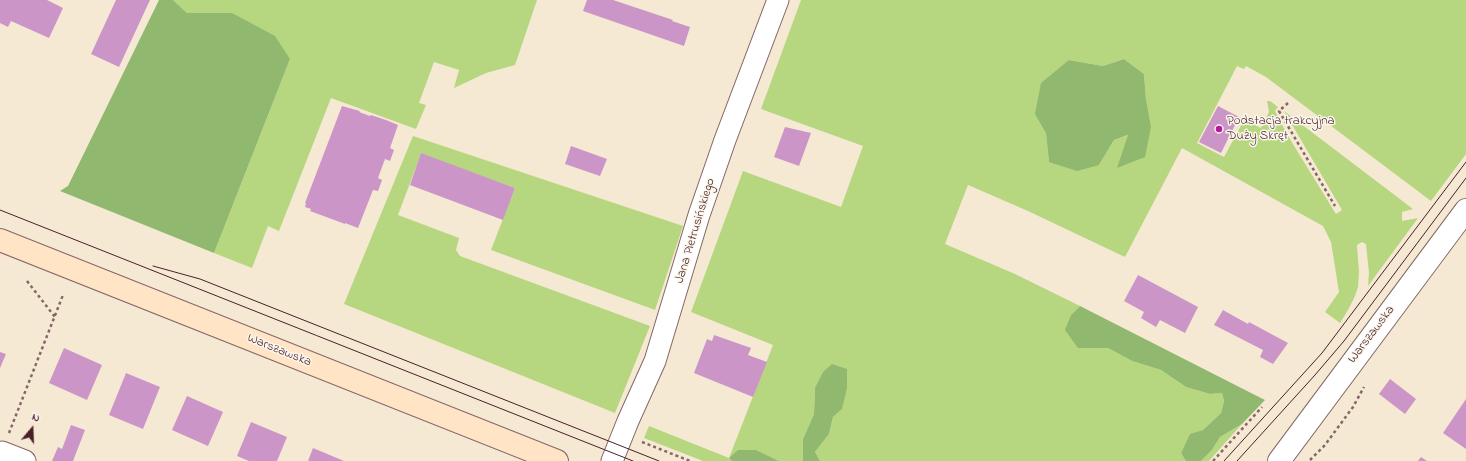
<!DOCTYPE html>
<html>
<head>
<meta charset="utf-8">
<style>
	body { margin:0 }
	#map { position:relative; width:1466px; height:461px; overflow:hidden; background:#f5e9d3; font-family:"Indie Flower",sans-serif }
	canvas { display:block }
	.north { position:absolute; left:12px; top:409px; width:40px; height:40px; -webkit-text-stroke:3px #fbf7ec; paint-order:stroke; rotate:19deg; font-size:11px; font-weight:700; line-height:16px; text-align:center; color:#4a1f2b }
	.north::after { content:''; display:block; margin:auto; width:14px; height:18px; background:#4a1f2b; clip-path:polygon(50% 0,100% 100%,50% 72%,0 100%) }
</style>
</head>
<body>
<div id="map">
<canvas width="1466" height="461"></canvas>
<div class="north">N</div>
</div>
<script>
const ctx = document.querySelector('canvas').getContext('2d');
ctx.lineJoin = 'round';
function paint(path, color) {
  ctx.fillStyle = color;
  ctx.fill(path, 'evenodd');
}
function toPath(rows) {
  const path = new Path2D();
  for (const r of rows) {
    path.moveTo(r[0], r[1]);
    for (let i = 2; i < r.length; i += 2) path.lineTo(r[i], r[i + 1]);
  }
  return path;
}
function strokePath(path, color, width, dash) {
  ctx.strokeStyle = color;
  ctx.lineWidth = width;
  ctx.lineCap = dash ? 'butt' : 'round';
  ctx.setLineDash(dash || []);
  ctx.stroke(path);
}
function drawText(font, color, halo, rows, align = 'center') {
  ctx.font = font + ' "Indie Flower",sans-serif';
  ctx.lineWidth = 3;
  ctx.setLineDash([]);
  ctx.textBaseline = 'middle';
  ctx.strokeStyle = halo;
  ctx.fillStyle = color;
  for (const [text, x, y, turn = 0] of rows) {
    ctx.save();
    ctx.translate(x, y);
    ctx.rotate((+turn || 0) * Math.PI / 180);
    ctx.textAlign = isNaN(turn) ? turn : align;
    if (halo) ctx.strokeText(text, 0, 0);
    ctx.fillText(text, 0, 0);
    ctx.restore();
  }
}
paint(toPath([
	[173,0,537,0,515,65,486,73,454,88,459,70,434,62,419,103,426,105,416,129,331,98,279,231,268,226,252,268,214,253,290,59,232,13,187,13],
	[801,0,1466,0,1466,154,1431,201,1266,77,1246,66,1244,69,1237,66,1197,143,1224,157,1244,120,1261,128,1269,112,1267,101,1270,101,1278,107,1275,111,1288,136,1336,214,1342,210,1284,111,1413,209,1402,212,1402,221,1418,218,1368,286,1369,273,1366,244,1362,242,1357,245,1359,272,1358,287,1355,296,1348,310,1340,323,1325,312,1339,292,1331,242,1323,226,1182,148,1125,257,1028,211,968,185,945,244,1015,274,1080,306,1071,315,1078,348,1108,348,1132,361,1161,370,1186,387,1210,394,1222,393,1224,401,1221,413,1203,430,1190,435,1181,453,1186,461,820,461,815,452,829,434,833,417,842,409,815,388,814,414,803,439,803,460,802,461,779,461,756,450,729,458,732,461,703,461,644,438,649,426,729,458,773,345,691,312,743,171,841,207,863,146,761,109],
	[1124,59,1144,74,1146,100,1129,135,1114,140,1099,165,1049,162,1046,133,1069,60,1103,66],
	[413,136,683,226,655,310,491,250,515,188,421,154,398,215,459,238,456,250,460,256,650,326,615,413,344,304],
	[1242,424,1209,461,1201,461,1212,450,1220,437]
]), '#b6d77f');
paint(toPath([
	[159,0,173,0,187,13,232,13,275,36,290,59,214,253,60,191,68,186],
	[1124,59,1144,74,1146,100,1151,127,1145,157,1117,168,1128,135,1114,140,1099,165,1077,171,1049,162,1046,133,1035,114,1041,83,1069,60,1103,66],
	[1080,306,1253,394,1265,400,1242,424,1220,437,1212,450,1201,461,1186,461,1181,453,1190,434,1203,430,1221,413,1224,401,1222,393,1210,394,1186,387,1161,370,1132,361,1108,348,1078,348,1065,330,1071,315],
	[832,364,847,369,847,388,842,409,833,417,829,434,815,452,820,461,802,461,803,460,803,439,814,414,815,388,823,372],
	[738,450,756,450,779,461,732,461,729,458]
]), '#90b86e');
paint(toPath([
	[0,0,47,0,63,8,49,38,11,21,8,27,0,23],
	[116,0,150,0,119,67,91,54],
	[587,0,613,0,673,20,672,21,690,27,684,46,583,11],
	[342,106,360,111,359,112,370,116,371,115,386,120,398,125,390,148,394,150,390,161,385,159,378,178,382,180,378,191,373,190,358,228,345,223,345,224,310,211,311,209,305,207,306,203,305,203],
	[1218,106,1239,117,1221,153,1199,142],
	[785,127,811,133,799,166,774,157],
	[571,146,607,159,600,176,565,164],
	[421,153,515,188,503,220,410,185],
	[1138,275,1198,307,1185,333,1160,320,1156,327,1141,318,1144,312,1124,301],
	[1223,310,1248,324,1249,322,1288,343,1273,364,1260,357,1263,350,1214,325],
	[714,335,751,348,748,355,767,362,753,397,694,373,707,339,712,341],
	[64,348,102,365,87,400,49,383],
	[0,352,6,354,0,368],
	[126,373,160,387,143,429,109,415],
	[1390,379,1416,399,1405,414,1379,394],
	[187,396,223,412,208,446,172,430],
	[1466,399,1466,449,1443,433],
	[251,422,287,437,277,461,249,461,237,456],
	[71,425,85,430,73,461,52,461,58,447,62,449],
	[313,448,344,461,308,461],
	[1421,457,1427,461,1418,461]
]), '#cc95c7');
const minor = toPath([
	[2,452,25,461],
	[612,461,628,421,655,361,699,215,725,140,778,0]
]);
const tertiary = toPath([
	[1279,461,1466,210]
]);
const secondary = toPath([
	[0,240,557,461]
]);
strokePath(minor, '#866666', 23);
strokePath(tertiary, '#866666', 24);
strokePath(secondary, '#866666', 24);
strokePath(toPath([
	[1288,103,1279,111,1335,206],
	[27,281,55,317],
	[9,433,63,295],
	[642,442,690,461],
	[1310,460,1325,445,1353,407,1364,387],
	[1213,461,1262,407]
]), '#866666', 2.5, [3, 3]);
strokePath(minor, '#fff', 21);
strokePath(tertiary, '#fff', 22);
strokePath(secondary, '#ffe4c6', 22);
strokePath(toPath([
	[0,210,633,461],
	[153,266,200,279,659,461],
	[1224,461,1322,353,1466,162],
	[1237,461,1315,375,1344,341,1466,178]
]), '#4a1f2b', 1);
for (const [x, y, r, color] of [
	[1219,129,4,"#b5179e"]
]) {
  const dot = new Path2D();
  dot.arc(x, y, r, 0, 2 * Math.PI);
  ctx.fillStyle = color;
  ctx.fill(dot);
  strokePath(dot, '#fbf7ec', 1.5);
}
drawText('13px', '#4a1f2b', '#fbf7ec', [
	["Podstacja trakcyjna",1227,122],
	["Duży Skręt",1227,137]
], 'left');
drawText('13px', '#4a1f2b', '#fbf7ec', [
	["Jana Pietrusińskiego",696,231,-73],
	["Warszawska",1372,335,-53],
	["Warszawska",279,351,22]
]);
</script>
</body>
</html>
